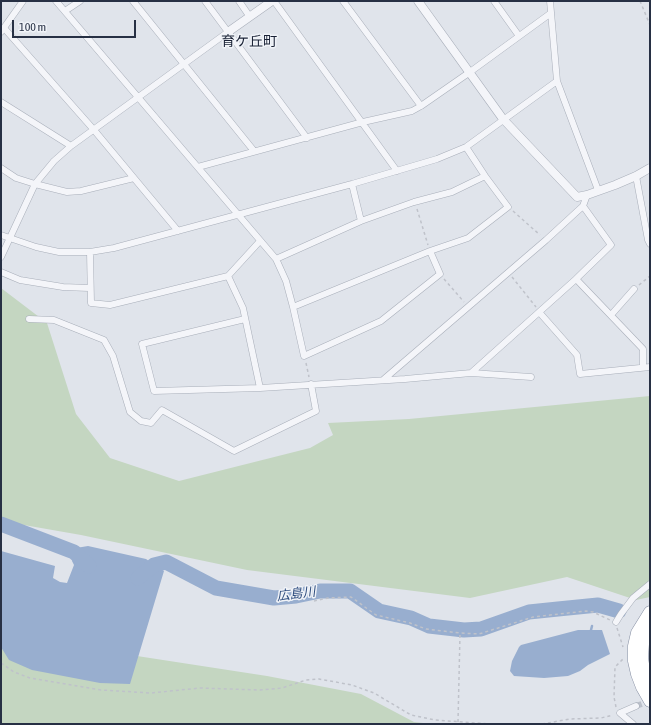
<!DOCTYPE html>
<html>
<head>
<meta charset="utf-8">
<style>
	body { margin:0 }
	#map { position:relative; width:651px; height:725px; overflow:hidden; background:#e0e4eb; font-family:"Asap Condensed",sans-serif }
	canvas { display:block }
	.frame { position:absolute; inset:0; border:2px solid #273044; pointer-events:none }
	.scale { position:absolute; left:12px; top:20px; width:124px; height:18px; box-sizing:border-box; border:2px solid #273044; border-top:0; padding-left:5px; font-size:12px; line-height:14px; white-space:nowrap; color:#273044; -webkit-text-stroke:3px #f0f3f8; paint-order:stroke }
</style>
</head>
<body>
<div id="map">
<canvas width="651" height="725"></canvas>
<div class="frame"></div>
<div class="scale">100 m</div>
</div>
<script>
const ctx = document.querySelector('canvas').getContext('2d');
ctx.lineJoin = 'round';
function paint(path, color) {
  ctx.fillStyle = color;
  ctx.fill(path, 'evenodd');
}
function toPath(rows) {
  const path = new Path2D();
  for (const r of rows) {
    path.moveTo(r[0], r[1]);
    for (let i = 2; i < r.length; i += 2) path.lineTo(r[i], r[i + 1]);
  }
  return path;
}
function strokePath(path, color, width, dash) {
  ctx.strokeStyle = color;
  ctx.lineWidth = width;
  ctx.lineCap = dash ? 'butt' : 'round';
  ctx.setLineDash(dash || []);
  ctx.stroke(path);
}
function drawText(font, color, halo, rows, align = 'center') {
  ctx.font = font + ' "Asap Condensed","Noto Sans JP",sans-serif';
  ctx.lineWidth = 3;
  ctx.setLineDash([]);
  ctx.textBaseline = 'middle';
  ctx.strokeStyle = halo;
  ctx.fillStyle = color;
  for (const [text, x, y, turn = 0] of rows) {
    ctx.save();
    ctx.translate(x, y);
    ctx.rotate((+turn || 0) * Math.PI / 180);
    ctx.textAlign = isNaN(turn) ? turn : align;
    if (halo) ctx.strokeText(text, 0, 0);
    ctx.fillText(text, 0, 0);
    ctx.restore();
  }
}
paint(toPath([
	[1,288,47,323,76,414,110,458,179,481,310,448,333,435,328,423,409,419,650,396,650,597,636,600,567,577,470,598,247,570,81,535,1,521],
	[1,632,124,654,267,676,361,694,414,722,432,724,1,724]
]), '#c4d6c1');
paint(toPath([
	[88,546,146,559,164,571,130,684,100,683,32,670,9,660,1,647,1,551,55,566,53,578,60,582,67,583,74,565,72,561,76,548],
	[578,630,602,630,610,654,588,665,580,671,568,676,544,678,514,676,510,671,512,661,519,647,521,645]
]), '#98aecf');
strokePath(toPath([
	[597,607,598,605],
	[591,630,592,626]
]), '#98aecf', 2.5);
strokePath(toPath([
	[1,524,74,552,89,566],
	[138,578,154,565,166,562,216,588,274,598,296,596,320,591,350,591,379,611,411,618,429,626,464,630,481,629,529,612,558,609,598,605,619,611]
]), '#98aecf', 15);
strokePath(toPath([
	[636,706,650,701]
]), '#bbc0ca', 6, [6, 3]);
const minor = toPath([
	[56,1,276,259,286,281,293,307,430,251,468,238,508,207,485,176],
	[133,1,254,151],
	[205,1,307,138],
	[239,1,250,17],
	[274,1,397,171],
	[343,1,421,106],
	[494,1,519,36],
	[550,1,557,81,598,190],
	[65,11,80,1],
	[4,28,94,130,178,231],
	[1,32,23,1],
	[1,102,71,146],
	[198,167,363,122,412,111,421,106,470,72,551,13],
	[1,168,16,178,35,184,67,192,81,191,134,178],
	[636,176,648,240,650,244],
	[352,184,361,221],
	[1,235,36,247,59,252,90,252,114,248,352,184,437,159,466,147,557,81],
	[90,252,91,303,110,305,228,276,243,308,260,388],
	[1,257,35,184,54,161,71,146,228,32],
	[276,259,361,221,414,202,452,192,485,176,466,147],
	[1,272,20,280,63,287,89,288],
	[228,276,260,241],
	[576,279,643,349,643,367],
	[293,307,304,356,381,321,440,274,430,251],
	[539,312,577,355,580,374,650,367],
	[611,315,634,289],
	[29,319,54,320,104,340,113,356,130,412,141,421,151,423,162,410,234,451,316,411,311,384],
	[245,319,142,344,154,391,260,388,405,379,471,373,531,377],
	[471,373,576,279,611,245,583,206],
	[383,380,546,240,583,206,587,195],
	[616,622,621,614,633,598,650,584],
	[633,724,620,713,636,706]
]);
const tertiary = toPath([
	[418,1,503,119,577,197,587,195,615,185,636,176,650,168],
	[228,32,272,1]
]);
const motorway = toPath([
	[650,612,637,633,634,646,634,661,637,674,642,687,650,701],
	[650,626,646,632,643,644,642,658,644,670,650,684]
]);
strokePath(minor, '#a8aeb9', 7);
strokePath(tertiary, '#a8aeb9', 9);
strokePath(motorway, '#868fa3', 13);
strokePath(toPath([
	[640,1,650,25],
	[417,209,428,245],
	[513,211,540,235],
	[512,277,536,307],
	[444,279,464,302],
	[639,285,650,276],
	[306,363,309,377],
	[314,601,328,598,351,597,376,615,410,623,426,629,460,633,479,634,533,617,586,611,593,612,610,620],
	[617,628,623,647],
	[1,663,14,672,30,678,101,690,151,693,200,688,260,690,282,688,306,680,319,679,352,685,374,693,411,715,435,720,490,724],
	[616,707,614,697,615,667,624,658],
	[458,722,460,634],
	[542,724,570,719,601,718,613,715]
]), '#bfc2ca', 1.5, [3, 3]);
strokePath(minor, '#f4f5f9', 6);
strokePath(tertiary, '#f4f5f9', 8);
strokePath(motorway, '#fff', 12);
drawText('italic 13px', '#2c4b7d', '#f0f3f8', [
	["広島川",296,594,-7]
]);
drawText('14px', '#192135', '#f0f3f8', [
	["育ケ丘町",249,42]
]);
</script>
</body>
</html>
